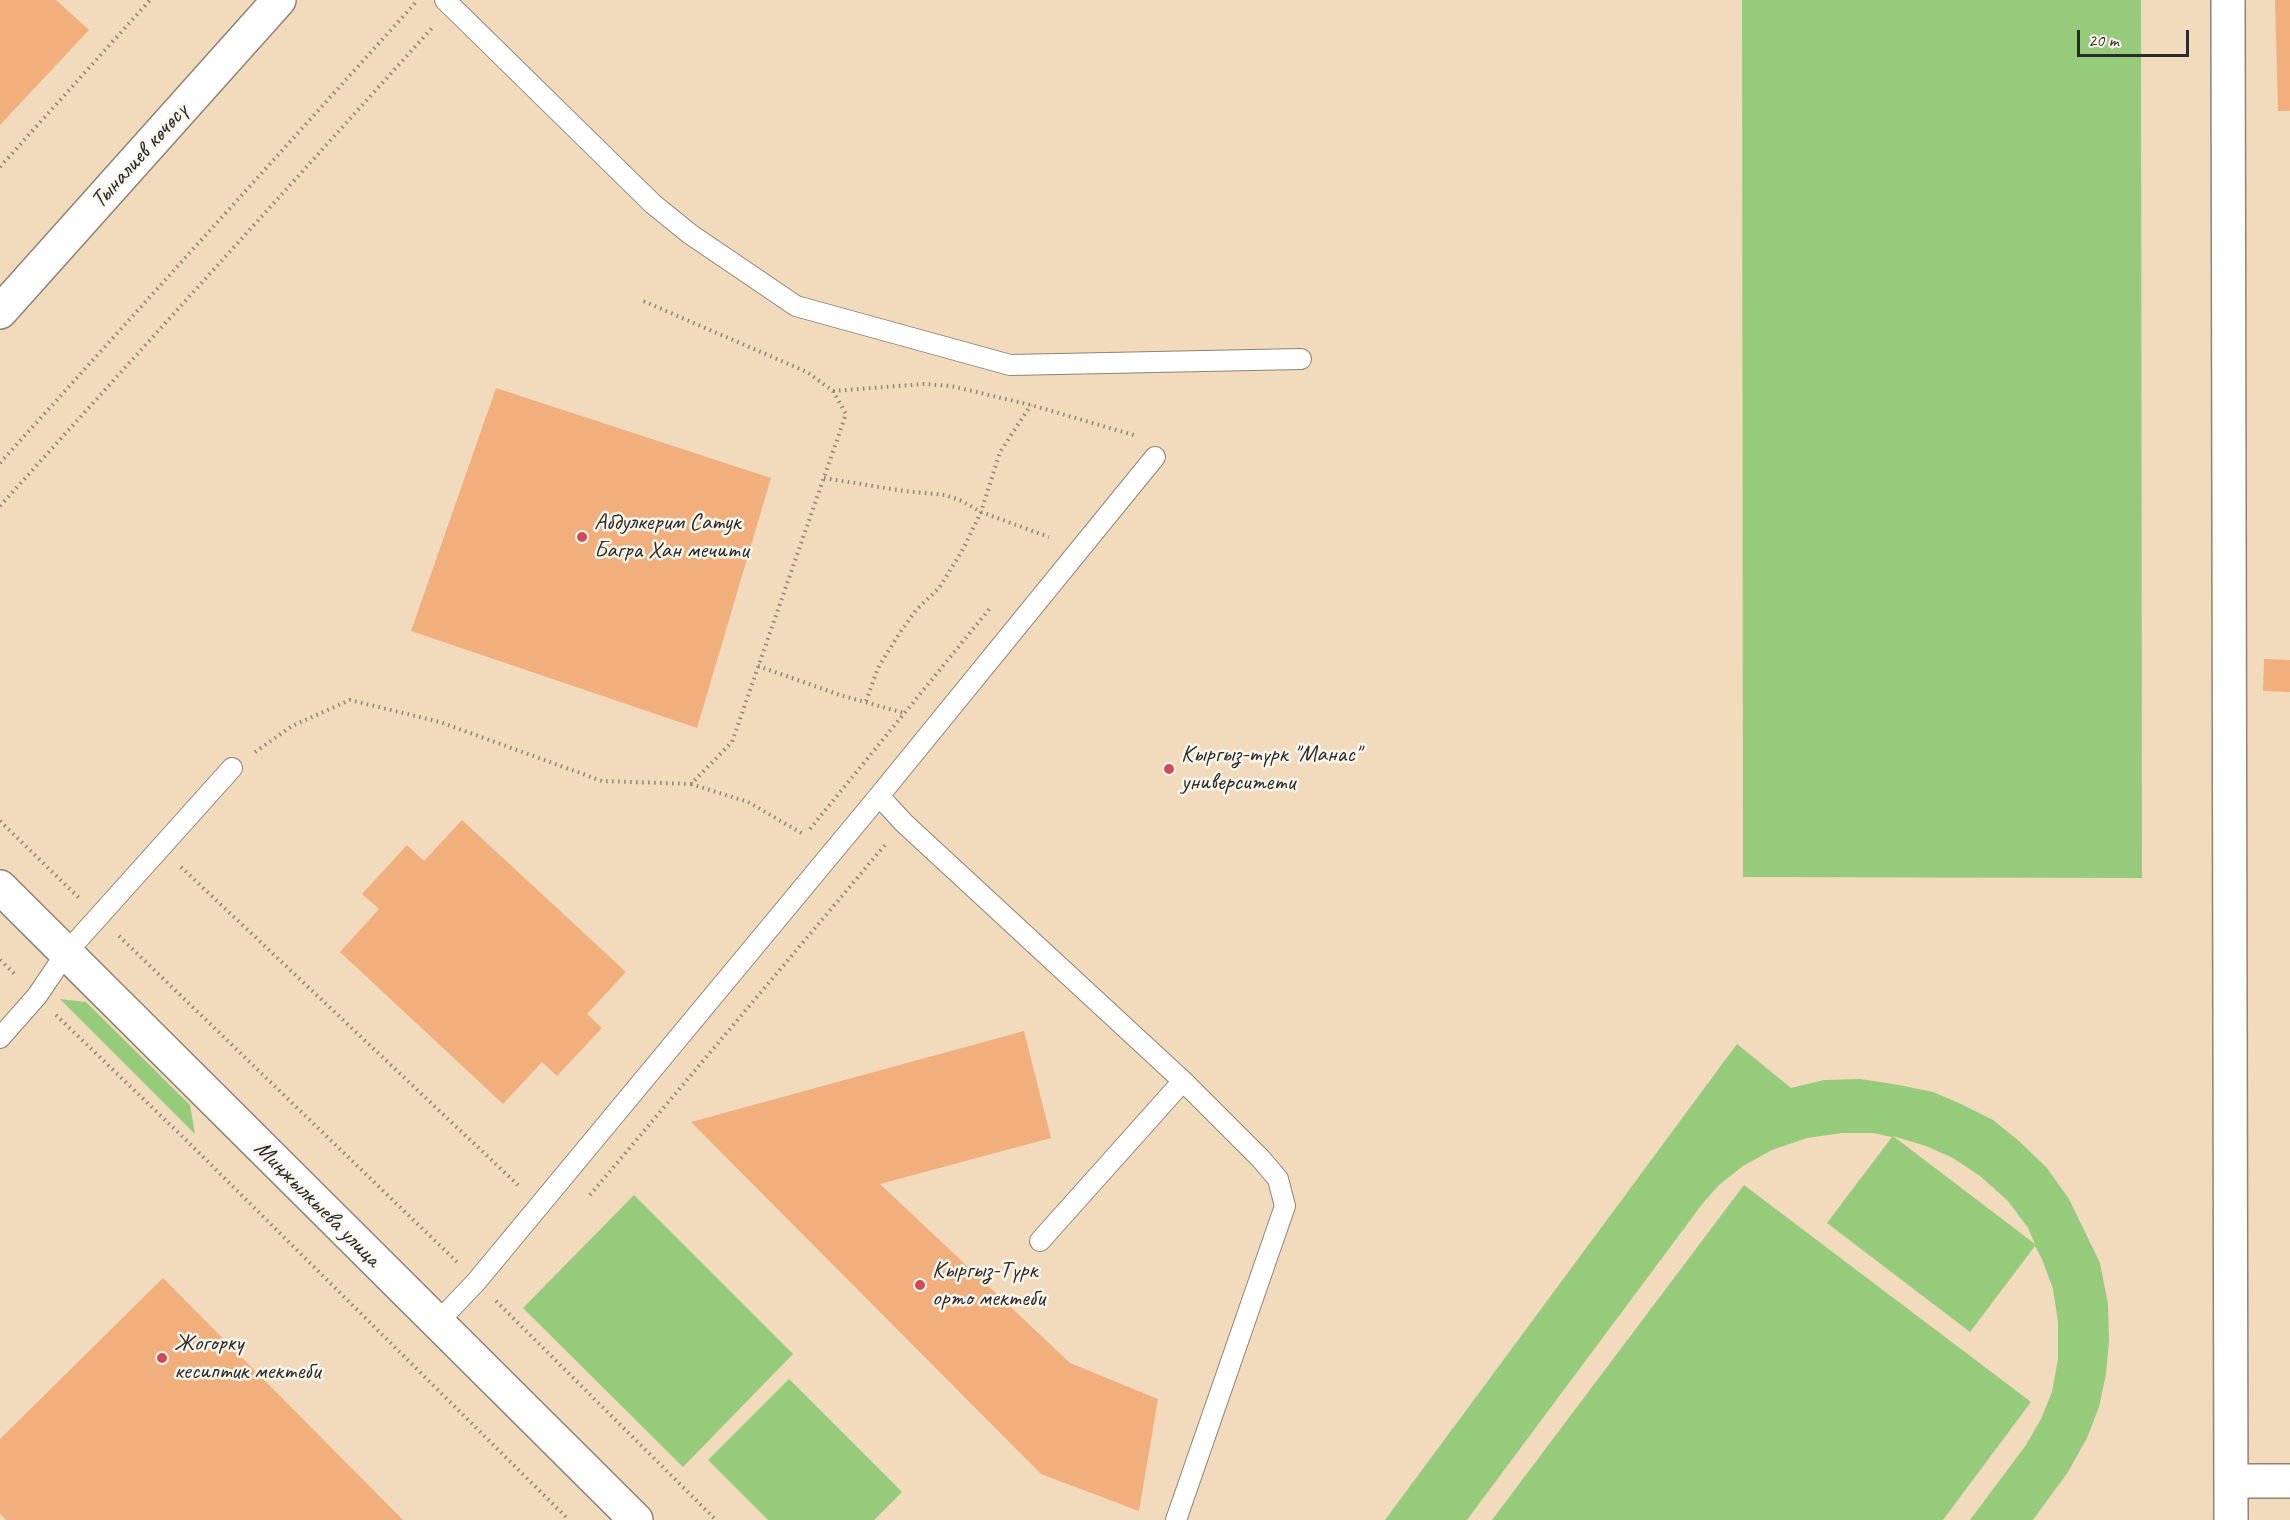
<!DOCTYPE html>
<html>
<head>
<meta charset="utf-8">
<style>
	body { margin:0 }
	#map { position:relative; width:2290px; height:1520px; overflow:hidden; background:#f2dbbc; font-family:Caveat,sans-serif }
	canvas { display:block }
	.scale { position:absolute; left:2077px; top:30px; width:112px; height:27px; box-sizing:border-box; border:3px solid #2b2b2b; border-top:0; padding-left:8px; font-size:18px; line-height:21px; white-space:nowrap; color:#2b2b2b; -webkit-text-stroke:4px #fbf7ec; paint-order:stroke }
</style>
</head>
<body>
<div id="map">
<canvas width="2290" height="1520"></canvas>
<div class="scale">20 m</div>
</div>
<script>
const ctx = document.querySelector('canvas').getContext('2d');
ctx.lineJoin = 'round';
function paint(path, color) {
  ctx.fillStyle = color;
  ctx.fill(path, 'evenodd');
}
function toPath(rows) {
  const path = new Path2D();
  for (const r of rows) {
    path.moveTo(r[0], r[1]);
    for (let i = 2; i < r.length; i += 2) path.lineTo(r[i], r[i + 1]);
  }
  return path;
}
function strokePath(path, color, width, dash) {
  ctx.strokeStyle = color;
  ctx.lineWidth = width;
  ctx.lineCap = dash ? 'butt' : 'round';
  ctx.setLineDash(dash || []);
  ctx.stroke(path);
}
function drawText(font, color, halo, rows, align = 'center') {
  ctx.font = font + ' Caveat,sans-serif';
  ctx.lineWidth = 5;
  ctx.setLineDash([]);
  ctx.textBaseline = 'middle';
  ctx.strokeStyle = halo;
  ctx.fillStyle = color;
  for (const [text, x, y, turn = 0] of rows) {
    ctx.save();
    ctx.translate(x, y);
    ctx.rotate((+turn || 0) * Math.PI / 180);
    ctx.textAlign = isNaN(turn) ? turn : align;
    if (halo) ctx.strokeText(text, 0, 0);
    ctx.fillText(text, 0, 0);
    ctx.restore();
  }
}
paint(toPath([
	[1742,0,2141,0,2142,878,1743,877],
	[60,999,86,1002,190,1105,195,1134],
	[1737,1044,1791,1088,1824,1080,1860,1079,1899,1085,1933,1092,1961,1104,1993,1120,2019,1141,2047,1168,2069,1199,2100,1263,2108,1304,2109,1341,2106,1374,2099,1407,2087,1438,2068,1472,2033,1520,1970,1520,2026,1445,2041,1419,2052,1392,2058,1359,2058,1322,2053,1289,2042,1259,2035,1246,1970,1332,1827,1223,1892,1137,1873,1133,1842,1133,1807,1138,1772,1150,1743,1166,1719,1185,1703,1203,1467,1520,1385,1520],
	[1893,1136,1926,1146,1953,1158,1980,1176,2008,1201,2028,1228,2035,1244],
	[1744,1185,2031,1402,1943,1520,1492,1520],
	[634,1195,793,1354,683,1467,523,1308],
	[789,1379,902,1492,874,1520,768,1520,708,1460]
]), '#96cb7c');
paint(toPath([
	[0,0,56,0,89,30,0,125],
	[2275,0,2290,0,2290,111,2278,111],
	[496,388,771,478,697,728,411,631],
	[2264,659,2290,660,2290,692,2263,691],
	[462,820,626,972,587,1014,602,1028,557,1076,542,1062,503,1104,340,952,379,909,362,894,407,845,424,861],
	[1024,1031,1051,1138,880,1184,1070,1363,1158,1399,1139,1511,1041,1474,691,1122],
	[163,1278,403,1520,6,1520,0,1514,0,1439]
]), '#f1af7d');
const lane = toPath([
	[445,0,653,204,690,234,796,306,1010,365,1301,359],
	[879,796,904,823,1183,1081,1261,1159,1278,1179,1285,1206,1176,1520],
	[0,1038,37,996,66,953,232,768],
	[1040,1241,1183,1081],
	[437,1323,476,1282,879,796,1155,457]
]);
const street = toPath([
	[2228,0,2231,1520],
	[0,887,636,1520],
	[2231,1481,2290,1481]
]);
const secondary = toPath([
	[0,312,279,0]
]);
strokePath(lane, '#8e8374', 22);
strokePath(street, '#8e8374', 36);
strokePath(secondary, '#8e8374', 36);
strokePath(toPath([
	[0,167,150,0],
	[833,391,924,384,951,386,1031,405,1137,436],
	[0,463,417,1],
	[824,478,904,491,945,495,962,501,981,512,1049,537],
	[0,506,432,28],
	[758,666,840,695,904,713],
	[866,701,878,668,897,637,916,610,939,588,962,551,981,512,1000,452,1031,405],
	[255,752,292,726,350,700,440,722,602,781,691,784,732,742,846,414,833,391,807,372,643,301],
	[691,784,748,802,805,835],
	[0,821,79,898],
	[810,829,991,607],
	[181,867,518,1185],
	[119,936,457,1262],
	[0,960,17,976],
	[56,1015,185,1139,569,1520],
	[590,1195,885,845],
	[496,1301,716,1520]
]), '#8e8374', 4, [1.5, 4.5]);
strokePath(lane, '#fff', 20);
strokePath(street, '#fff', 33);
strokePath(secondary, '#fff', 33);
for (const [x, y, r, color] of [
	[582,537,6,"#d1495b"],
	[1169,769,6,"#d1495b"],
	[920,1285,6,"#d1495b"],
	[162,1358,6,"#d1495b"]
]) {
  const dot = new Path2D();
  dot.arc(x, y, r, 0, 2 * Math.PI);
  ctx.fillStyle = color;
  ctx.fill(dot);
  strokePath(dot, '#fbf7ec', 2);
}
drawText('24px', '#2b2b2b', '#fbf7ec', [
	["Тыналиев көчөсү",140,156,-48],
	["Миңжылкыева улица",317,1204,45]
]);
drawText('24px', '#2b2b2b', '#fbf7ec', [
	["Абдулкерим Сатук",594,523],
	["Багра Хан мечити",594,551],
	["Кыргыз-түрк \"Манас\"",1181,755],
	["университети",1181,783],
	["Кыргыз-Түрк",932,1271],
	["орто мектеби",932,1299],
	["Жогорку",174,1344],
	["кесиптик мектеби",174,1372]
], 'left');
</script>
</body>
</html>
